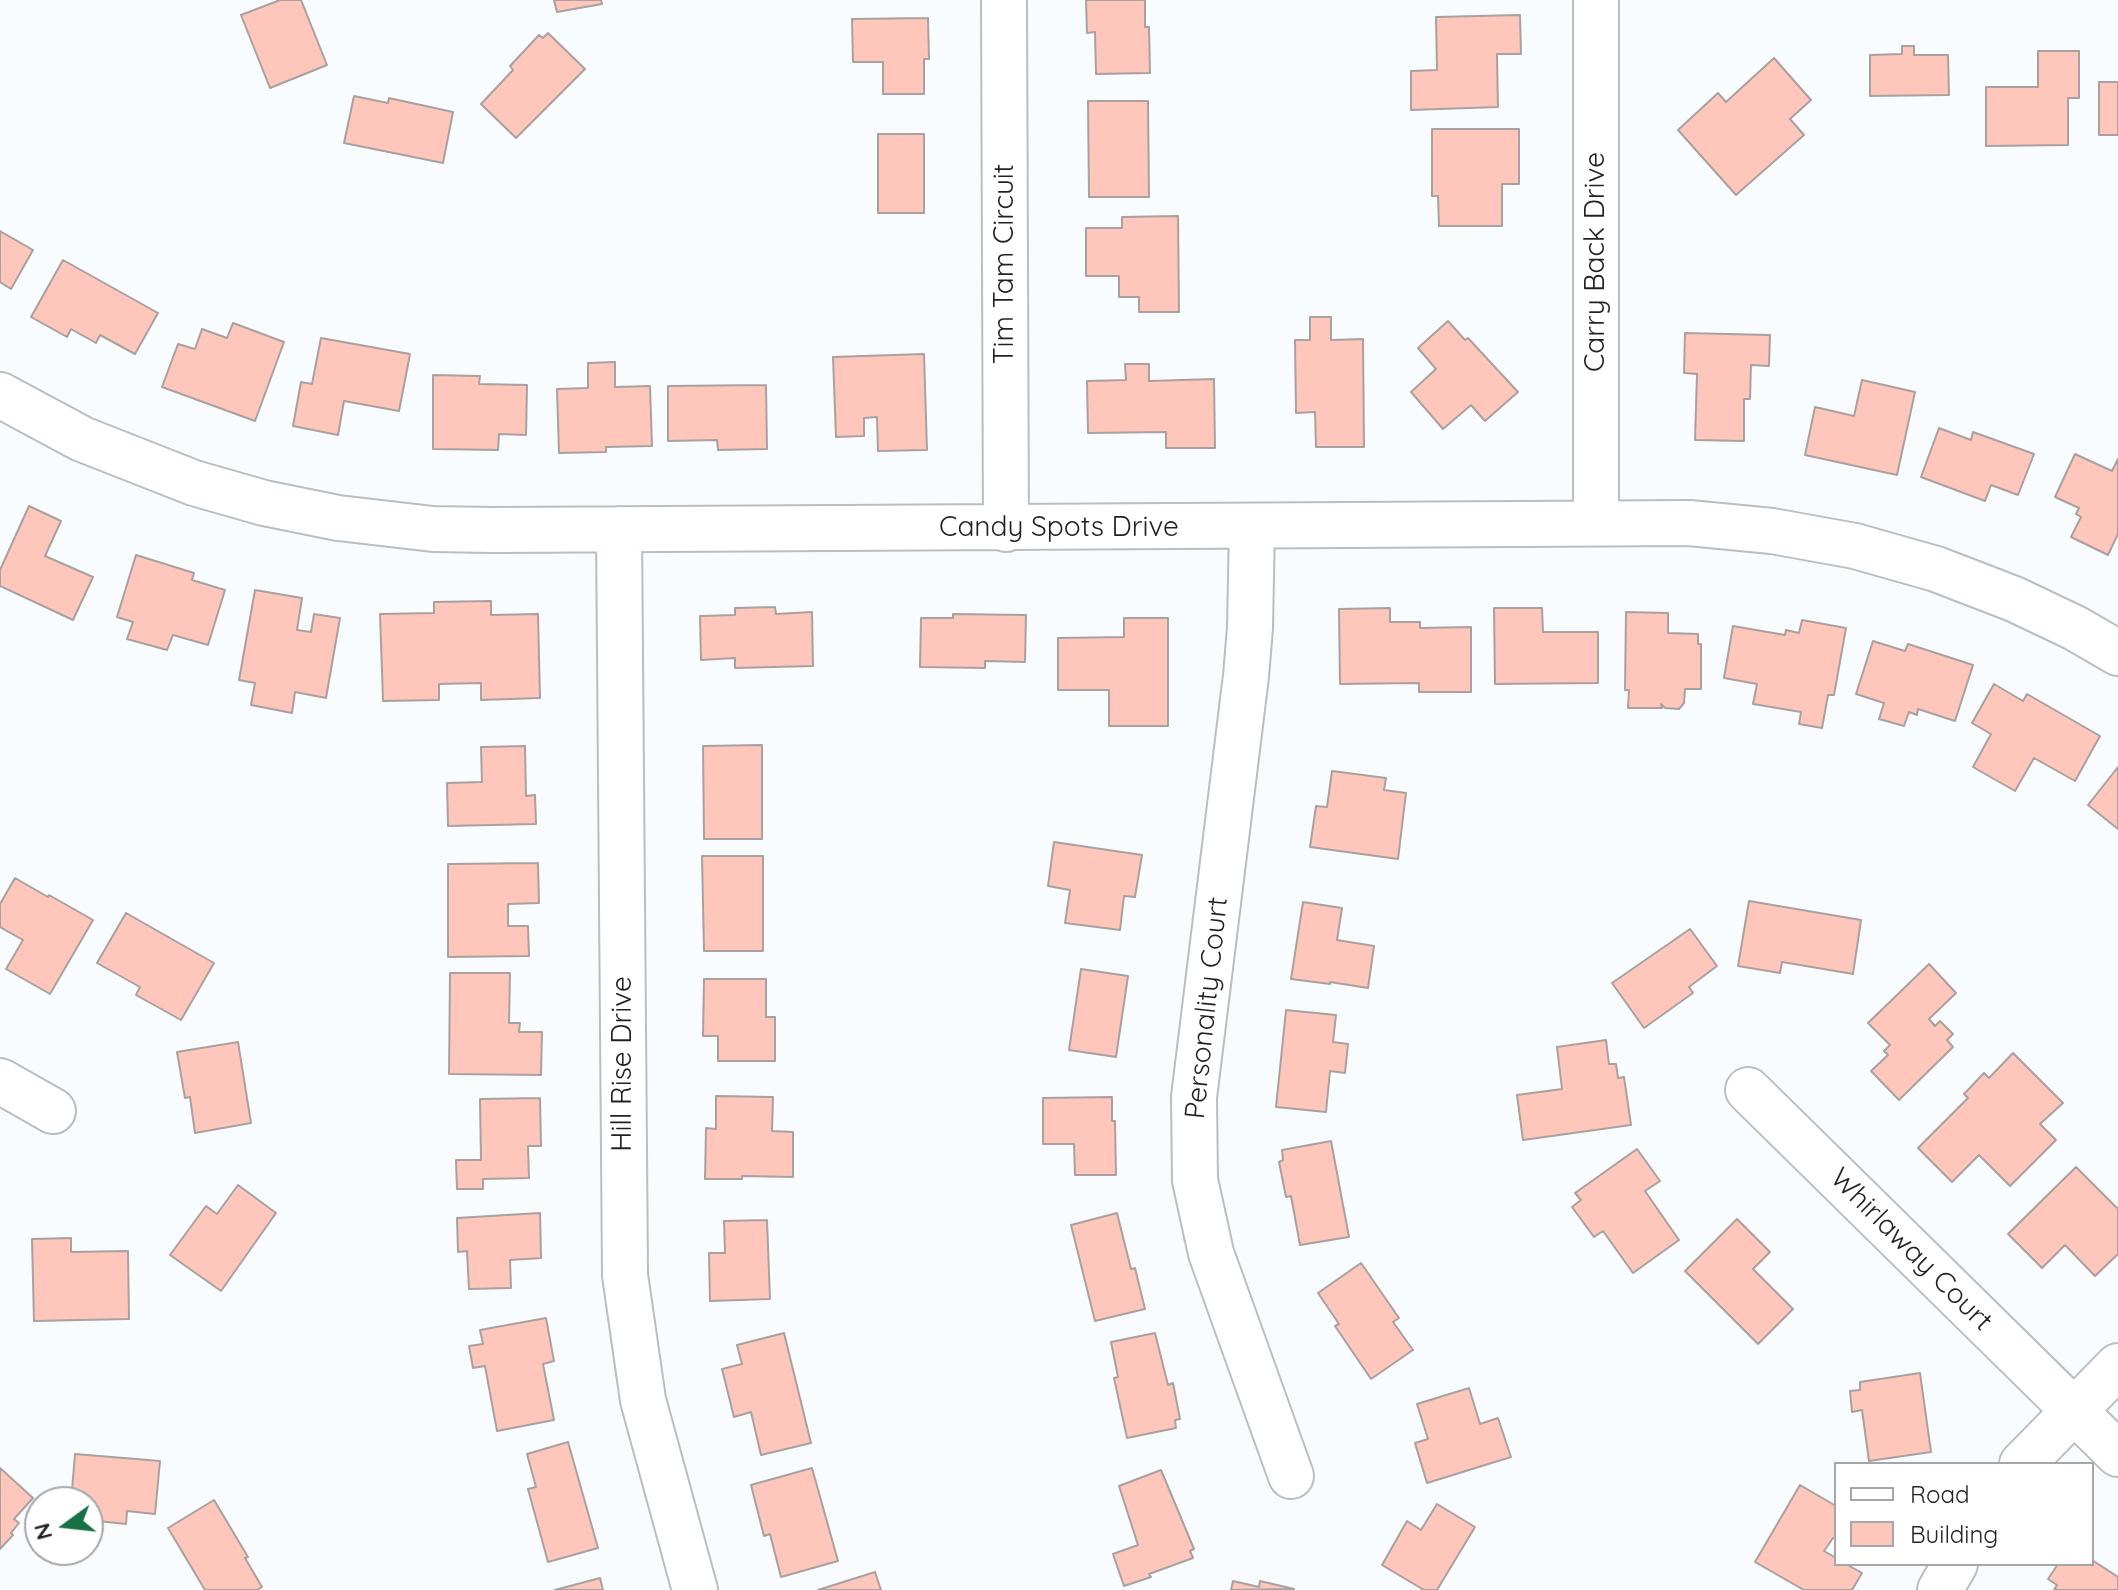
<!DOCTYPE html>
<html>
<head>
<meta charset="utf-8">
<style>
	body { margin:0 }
	#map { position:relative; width:2118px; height:1590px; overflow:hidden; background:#f9fcff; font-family:Quicksand,sans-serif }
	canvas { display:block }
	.legend { position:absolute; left:1834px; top:1462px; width:260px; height:104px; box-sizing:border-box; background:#fff; border:2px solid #a5a6a7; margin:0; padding:10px 14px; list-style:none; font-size:24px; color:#1f2123 }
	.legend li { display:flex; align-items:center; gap:16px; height:40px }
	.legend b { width:40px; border:2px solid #a5a6a7 }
	.north { position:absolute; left:24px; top:1486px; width:80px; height:80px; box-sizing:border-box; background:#fff; border:2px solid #a5a6a7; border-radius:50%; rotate:255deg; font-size:22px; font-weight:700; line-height:32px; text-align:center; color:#1f2123 }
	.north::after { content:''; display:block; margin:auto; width:28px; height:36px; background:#177145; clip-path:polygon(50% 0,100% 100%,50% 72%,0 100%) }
</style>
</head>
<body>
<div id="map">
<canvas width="2118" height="1590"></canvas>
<ul class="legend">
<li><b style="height:10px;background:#fff"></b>Road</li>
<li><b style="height:22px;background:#ffc6bc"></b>Building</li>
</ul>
<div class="north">N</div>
</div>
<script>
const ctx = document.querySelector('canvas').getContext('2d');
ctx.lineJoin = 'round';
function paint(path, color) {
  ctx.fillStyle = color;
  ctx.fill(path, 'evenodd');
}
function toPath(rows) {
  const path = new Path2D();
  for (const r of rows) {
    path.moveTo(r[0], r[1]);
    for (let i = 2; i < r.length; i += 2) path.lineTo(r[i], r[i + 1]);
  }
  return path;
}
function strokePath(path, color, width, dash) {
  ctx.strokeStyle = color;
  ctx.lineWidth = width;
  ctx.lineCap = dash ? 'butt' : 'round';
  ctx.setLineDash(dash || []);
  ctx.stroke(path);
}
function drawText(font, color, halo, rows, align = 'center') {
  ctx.font = font + ' Quicksand,sans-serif';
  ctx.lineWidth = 6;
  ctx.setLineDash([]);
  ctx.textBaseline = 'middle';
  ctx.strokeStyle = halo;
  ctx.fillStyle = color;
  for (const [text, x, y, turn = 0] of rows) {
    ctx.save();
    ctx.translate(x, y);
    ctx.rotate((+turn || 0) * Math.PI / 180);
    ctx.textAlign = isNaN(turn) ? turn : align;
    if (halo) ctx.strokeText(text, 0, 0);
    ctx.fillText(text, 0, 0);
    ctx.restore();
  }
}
const building = toPath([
	[280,0,301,0,327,65,270,88,241,15,280,0],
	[554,0,601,0,602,4,557,12,554,0],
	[1086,0,1145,0,1145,27,1149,27,1150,73,1096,74,1095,32,1087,33,1086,0],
	[1520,15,1521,54,1497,54,1498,107,1411,110,1411,71,1437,70,1436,17,1520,15],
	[928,18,929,59,924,59,924,94,883,94,883,62,853,62,852,19,928,18],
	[548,33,585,69,516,138,481,104,513,70,510,66,539,35,543,38,548,33],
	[1902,46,1914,46,1914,55,1948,55,1949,95,1870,96,1870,55,1902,54,1902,46],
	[2038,51,2079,51,2079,98,2068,98,2068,145,1986,146,1986,87,2038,87,2038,51],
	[1774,58,1811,100,1790,119,1804,135,1736,195,1678,130,1718,93,1726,102,1774,58],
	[2099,82,2118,82,2118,135,2099,135,2099,82],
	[354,96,388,103,389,98,453,112,443,163,344,143,354,96],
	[1088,101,1148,101,1149,197,1089,197,1088,101],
	[1432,129,1519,129,1519,184,1502,184,1502,226,1439,226,1438,196,1432,196,1432,129],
	[878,134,924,134,924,213,878,213,878,134],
	[1178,216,1179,312,1139,312,1139,297,1119,297,1119,276,1086,276,1086,228,1122,228,1122,217,1178,216],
	[0,231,33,250,11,289,0,282,0,231],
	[63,260,158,313,135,354,100,335,96,343,71,329,67,337,31,317,63,260],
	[1310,317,1331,317,1331,340,1363,339,1364,447,1316,447,1315,412,1296,413,1295,340,1310,340,1310,317],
	[1448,321,1465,340,1468,338,1518,392,1485,421,1471,405,1443,429,1411,392,1436,369,1418,348,1448,321],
	[233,323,284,342,255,421,162,387,178,344,195,349,202,329,227,338,233,323],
	[1685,333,1770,335,1769,366,1751,365,1750,399,1744,399,1744,441,1695,440,1697,374,1684,373,1685,333],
	[321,338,410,354,399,411,344,401,338,435,293,426,301,382,312,384,321,338],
	[924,354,927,450,878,451,877,417,864,418,864,436,836,437,833,357,924,354],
	[615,362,615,387,650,386,652,446,606,447,606,452,559,453,557,389,588,388,588,363,615,362],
	[1125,364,1149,364,1149,381,1214,379,1215,448,1166,448,1166,432,1088,433,1087,381,1126,380,1125,364],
	[433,375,480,376,479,384,527,385,526,435,499,434,498,450,433,449,433,375],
	[1862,380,1915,392,1897,475,1805,455,1815,407,1854,416,1862,380],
	[766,385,767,449,718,450,717,440,668,441,668,386,766,385],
	[1939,428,1971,440,1973,432,2034,454,2018,495,1991,485,1985,501,1921,477,1939,428],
	[2075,454,2112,471,2118,459,2118,534,2108,555,2071,537,2081,517,2076,514,2079,508,2055,497,2075,454],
	[29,506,61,521,45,556,93,577,73,620,0,586,0,570,29,506],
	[136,555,194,573,192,580,225,590,208,645,173,635,167,650,127,639,133,622,117,617,136,555],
	[255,590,302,598,297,630,311,632,314,614,340,618,326,698,295,692,292,713,251,705,255,683,239,680,255,590],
	[491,601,491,615,538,614,540,698,481,700,481,683,439,684,439,700,383,701,380,614,434,613,434,602,491,601],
	[775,607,776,614,812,612,813,666,735,668,735,658,701,660,700,616,735,615,735,608,775,607],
	[1390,608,1390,622,1420,622,1420,628,1471,627,1471,692,1419,692,1419,683,1340,684,1339,609,1390,608],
	[1494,608,1542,608,1543,632,1598,632,1598,683,1495,684,1494,608],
	[1626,612,1668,613,1668,633,1698,634,1698,644,1701,644,1701,689,1685,689,1684,703,1679,709,1665,708,1661,704,1662,708,1628,708,1629,690,1625,690,1626,612],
	[953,614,1026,615,1025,662,985,661,985,668,920,667,921,618,953,618,953,614],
	[1124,618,1168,618,1168,726,1109,726,1109,690,1058,690,1058,638,1124,637,1124,618],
	[1802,620,1846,628,1834,695,1828,695,1822,728,1799,724,1801,712,1753,704,1757,684,1724,678,1733,626,1785,635,1786,630,1799,633,1802,620],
	[1873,641,1905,651,1908,644,1973,665,1955,721,1918,709,1917,715,1909,712,1904,726,1879,719,1884,703,1856,694,1873,641],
	[1994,684,2023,701,2027,694,2100,736,2075,781,2034,758,2015,791,1973,767,1991,734,1972,723,1994,684],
	[762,745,762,839,704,839,703,746,762,745],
	[525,746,526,796,535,795,536,824,448,826,447,783,482,782,481,747,525,746],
	[2118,767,2118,829,2088,805,2118,767],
	[1332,771,1386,778,1384,790,1406,793,1398,859,1310,847,1316,806,1327,807,1332,771],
	[1054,842,1142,855,1135,897,1124,896,1120,930,1065,923,1070,890,1048,886,1054,842],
	[702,856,763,856,763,951,704,951,702,856],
	[538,863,539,903,508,904,508,926,528,926,529,956,448,957,448,864,538,863],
	[15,878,48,897,49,895,93,920,50,994,6,969,23,940,0,927,0,904,15,878],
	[1749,901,1861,920,1853,974,1782,962,1780,973,1738,966,1749,901],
	[1303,902,1342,908,1337,940,1374,946,1368,988,1330,982,1330,984,1291,979,1303,902],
	[126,913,214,963,181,1020,136,995,140,987,97,963,126,913],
	[1690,929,1717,966,1689,987,1693,993,1644,1028,1612,983,1690,929],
	[1929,964,1956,993,1929,1019,1935,1026,1940,1021,1953,1034,1947,1040,1953,1047,1899,1100,1871,1071,1888,1055,1884,1051,1890,1045,1868,1023,1929,964],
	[1081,969,1128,976,1116,1057,1069,1050,1081,969],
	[450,973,510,973,509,1023,520,1023,519,1032,542,1032,541,1075,449,1074,450,973],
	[704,979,766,979,766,1017,775,1017,775,1061,718,1061,718,1036,703,1036,704,979],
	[1286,1010,1336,1015,1333,1042,1348,1044,1345,1073,1330,1071,1326,1112,1276,1107,1286,1010],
	[1606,1040,1609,1064,1616,1064,1618,1078,1624,1077,1631,1125,1523,1140,1517,1095,1562,1089,1557,1047,1606,1040],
	[238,1042,251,1123,195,1133,190,1097,185,1098,177,1052,238,1042],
	[2013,1053,2063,1103,2040,1124,2056,1140,2010,1186,1979,1155,1952,1182,1918,1148,1968,1098,1964,1094,1984,1073,1989,1078,2013,1053],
	[716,1096,773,1097,772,1131,793,1132,793,1177,742,1176,742,1179,705,1179,706,1128,716,1129,716,1096],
	[1112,1097,1112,1121,1115,1121,1116,1175,1075,1175,1074,1144,1043,1144,1043,1098,1112,1097],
	[540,1098,541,1146,528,1146,529,1178,483,1179,483,1189,457,1189,456,1160,481,1160,480,1099,540,1098],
	[1331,1141,1349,1237,1300,1245,1291,1196,1286,1197,1279,1162,1283,1160,1282,1150,1331,1141],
	[1637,1149,1660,1181,1645,1191,1679,1240,1633,1273,1603,1231,1594,1237,1572,1207,1581,1200,1575,1193,1637,1149],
	[2076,1167,2118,1209,2118,1254,2095,1276,2065,1245,2042,1268,2008,1234,2076,1167],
	[238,1185,276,1213,221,1291,170,1255,206,1206,217,1214,238,1185],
	[540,1213,541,1258,510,1260,511,1288,469,1289,467,1251,458,1252,457,1218,540,1213],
	[1117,1213,1131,1269,1135,1268,1145,1309,1095,1321,1071,1225,1117,1213],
	[1737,1219,1770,1252,1753,1269,1793,1309,1758,1344,1685,1271,1737,1219],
	[767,1220,770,1299,710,1301,709,1253,725,1253,724,1221,767,1220],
	[71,1238,71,1252,128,1251,129,1319,34,1321,32,1239,71,1238],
	[1361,1263,1399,1318,1393,1322,1413,1350,1371,1379,1335,1326,1339,1324,1318,1293,1361,1263],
	[546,1318,554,1361,543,1364,554,1420,497,1431,485,1366,473,1368,469,1346,483,1344,480,1330,546,1318],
	[784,1333,811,1443,761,1455,751,1412,734,1417,722,1369,742,1364,737,1345,784,1333],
	[1155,1333,1168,1385,1173,1383,1180,1419,1175,1420,1176,1428,1127,1438,1114,1378,1118,1377,1111,1342,1155,1333],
	[1920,1373,1931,1452,1869,1461,1862,1410,1852,1412,1850,1391,1860,1390,1860,1382,1920,1373],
	[1469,1388,1480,1424,1498,1418,1511,1457,1427,1483,1415,1443,1428,1439,1417,1404,1469,1388],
	[568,1442,598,1548,548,1562,528,1489,536,1487,527,1454,568,1442],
	[75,1454,160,1461,155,1514,127,1511,126,1524,88,1520,88,1502,71,1502,75,1454],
	[0,1468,33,1498,14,1519,19,1523,11,1533,13,1535,0,1549,0,1468],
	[812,1468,838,1561,781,1577,770,1534,764,1536,751,1485,812,1468],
	[1161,1470,1194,1549,1190,1551,1193,1558,1149,1574,1151,1577,1124,1586,1113,1554,1138,1545,1119,1486,1161,1470],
	[1800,1485,1836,1506,1836,1538,1833,1538,1824,1551,1836,1558,1836,1564,1846,1564,1862,1573,1852,1590,1804,1590,1755,1562,1800,1485],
	[214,1500,248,1557,245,1558,262,1587,257,1590,205,1590,168,1528,214,1500],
	[1437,1504,1475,1527,1437,1590,1424,1590,1382,1565,1407,1521,1421,1530,1437,1504],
	[2092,1560,2118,1577,2118,1590,2054,1590,2057,1585,2048,1579,2058,1564,2092,1564,2092,1560],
	[875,1572,881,1590,818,1590,875,1572],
	[600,1578,603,1590,555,1590,600,1578],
	[1233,1581,1259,1587,1260,1581,1294,1589,1231,1590,1233,1581]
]);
paint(building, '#ffc6bc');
strokePath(building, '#a8a19f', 2);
const minor = toPath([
	[1004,0,1006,529],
	[0,395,82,439,194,483,264,503,338,518,433,529,493,530,1689,523,1772,531,1855,546,1936,569,2014,599,2075,628,2118,653],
	[1596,523,1596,0],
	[1252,527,1250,628,1246,676,1194,1097,1195,1180,1211,1253,1291,1476],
	[619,529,625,1275,643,1400,695,1590],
	[0,1081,53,1111],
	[1748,1090,2118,1454],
	[2022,1464,2118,1366],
	[1940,1590,1955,1564]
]);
strokePath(minor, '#b9bec2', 48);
strokePath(minor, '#fff', 44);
drawText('28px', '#1f2123', '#fff', [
	["Carry Back Drive",1596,262,-90],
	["Tim Tam Circuit",1005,264,-90],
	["Candy Spots Drive",1059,528],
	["Personality Court",1207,1008,-84],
	["Hill Rise Drive",623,1064,-90],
	["Whirlaway Court",1911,1250,45]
]);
</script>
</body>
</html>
